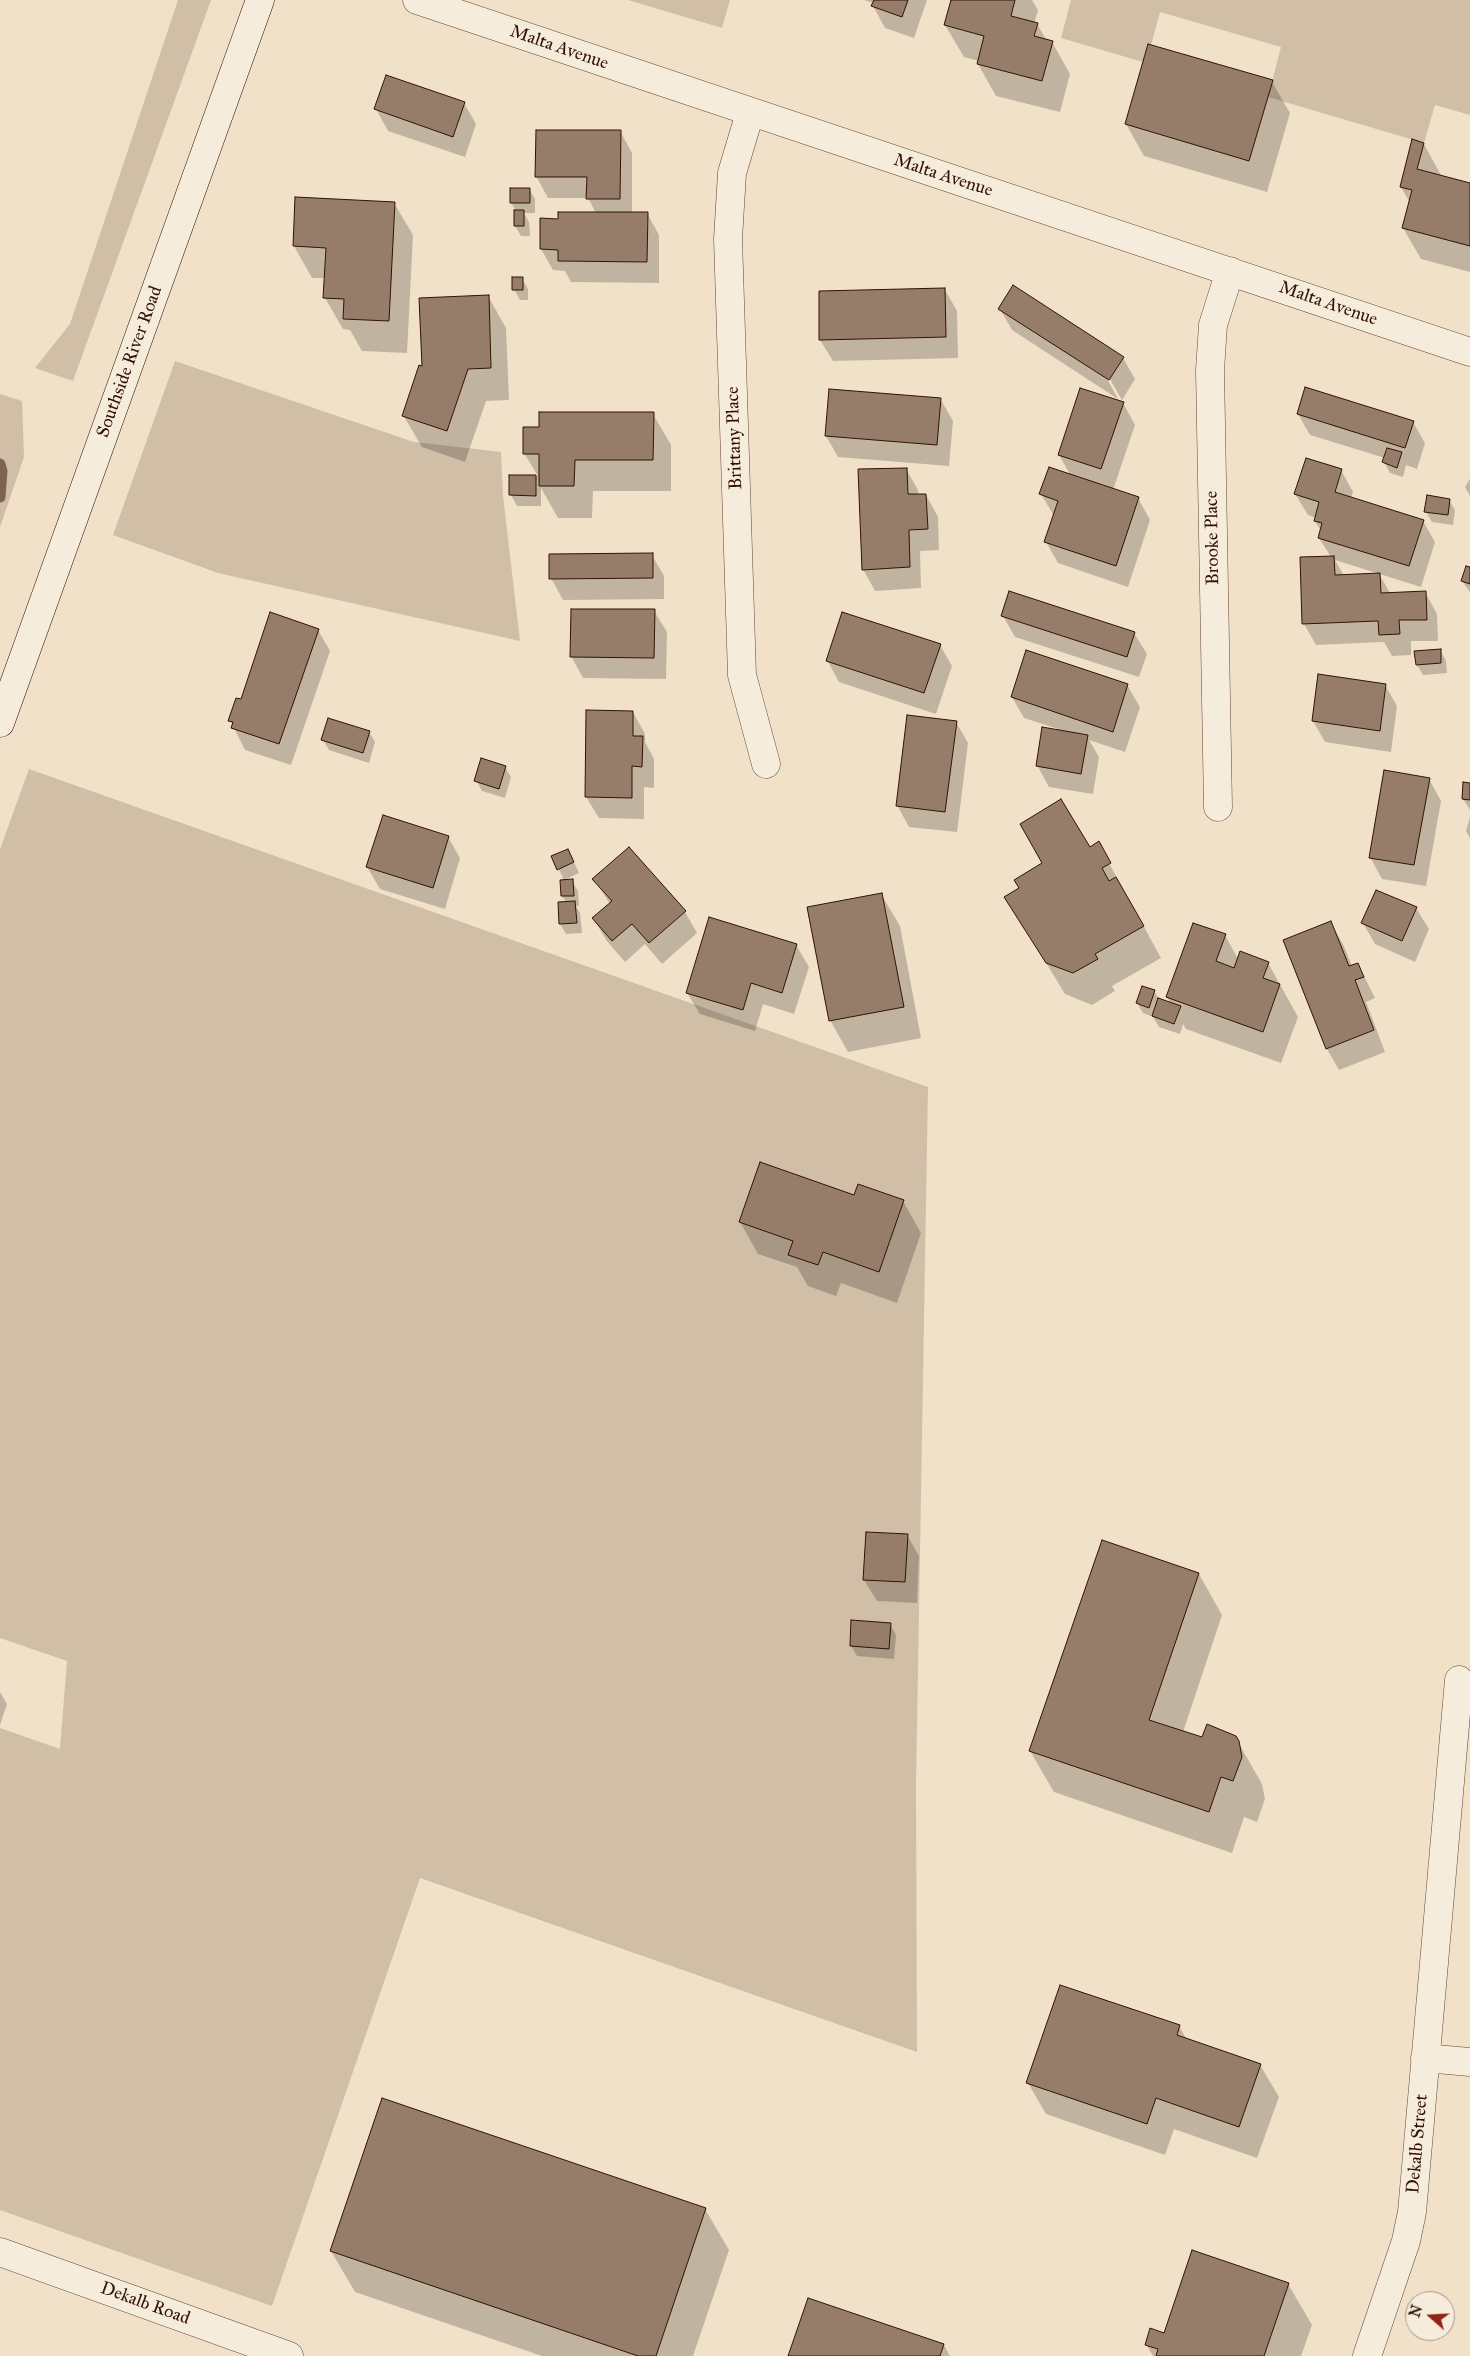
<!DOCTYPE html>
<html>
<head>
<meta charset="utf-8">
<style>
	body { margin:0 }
	#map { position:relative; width:1470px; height:2356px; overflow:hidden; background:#f1e1c8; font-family:"IM FELL Great Primer",serif }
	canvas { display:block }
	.north { position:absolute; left:1405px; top:2291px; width:50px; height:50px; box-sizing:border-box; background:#f6ecdb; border:1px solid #a89485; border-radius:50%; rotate:289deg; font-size:14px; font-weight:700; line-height:20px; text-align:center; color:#321104 }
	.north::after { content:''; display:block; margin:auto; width:18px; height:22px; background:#8f2418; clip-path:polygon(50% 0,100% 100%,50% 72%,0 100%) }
</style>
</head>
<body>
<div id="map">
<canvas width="1470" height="2356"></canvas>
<div class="north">N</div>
</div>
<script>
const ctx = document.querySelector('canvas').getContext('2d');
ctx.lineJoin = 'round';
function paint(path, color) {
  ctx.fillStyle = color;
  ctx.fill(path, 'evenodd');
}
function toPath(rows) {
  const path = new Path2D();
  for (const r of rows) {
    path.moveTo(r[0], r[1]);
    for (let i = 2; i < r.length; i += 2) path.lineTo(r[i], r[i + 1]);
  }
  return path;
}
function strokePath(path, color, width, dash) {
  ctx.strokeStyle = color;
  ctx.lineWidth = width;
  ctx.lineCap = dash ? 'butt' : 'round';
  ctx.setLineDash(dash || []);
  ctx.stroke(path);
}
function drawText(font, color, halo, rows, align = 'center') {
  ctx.font = font + ' "IM FELL Great Primer",serif';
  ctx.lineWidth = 4.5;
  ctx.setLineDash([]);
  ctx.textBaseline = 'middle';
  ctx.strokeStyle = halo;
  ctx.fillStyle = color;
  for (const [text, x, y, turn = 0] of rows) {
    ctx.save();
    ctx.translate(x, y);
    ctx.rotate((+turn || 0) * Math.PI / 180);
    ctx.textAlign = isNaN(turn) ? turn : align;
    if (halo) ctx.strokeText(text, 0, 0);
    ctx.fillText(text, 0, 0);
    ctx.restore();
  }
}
paint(toPath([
	[178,0,211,0,73,381,35,368,70,324],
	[628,0,730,0,722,28],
	[1071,0,1470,0,1470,115,1435,105,1424,143,1268,97,1281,47,1160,12,1151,45,1148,44,1143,62,1061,38],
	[175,361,414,442,501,452,503,496,520,641,218,573,113,535],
	[0,394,22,401,24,457,0,527],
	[29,769,928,1087,916,1785,917,2052,420,1878,272,2306,0,2210,0,1728,60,1749,67,1661,0,1638,0,849]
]), '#d1bea7');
paint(toPath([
	[864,0,927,0,914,38,885,28,873,6,874,3],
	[952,0,1032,0,1038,10,1034,24,1037,24,1047,41,1052,42,1070,74,1060,112,996,96,978,64,979,61,964,57,945,25],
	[1272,82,1290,113,1267,192,1144,156,1126,124],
	[464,103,476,124,465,157,388,131,376,109],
	[620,131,632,153,632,213,647,213,659,235,659,283,571,282,565,271,553,270,541,249,541,220,559,220,596,213,588,198,548,198,536,176],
	[1424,144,1442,177,1470,184,1470,272,1421,259,1403,228,1410,203,1401,187],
	[529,189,535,199,535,213,524,213,529,222,530,236,521,236,515,226,516,211,511,202],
	[394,203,413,235,407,353,362,351,350,330,343,329,325,298,326,278,312,278,294,246],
	[522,279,528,289,528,300,520,300,514,289],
	[945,290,957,311,958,358,833,361,820,340],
	[488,296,506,328,509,400,486,401,465,462,422,447,403,415,424,368],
	[1000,309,1123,358,1135,379,1122,400,1107,374,1105,375,1118,399,1012,330],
	[941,400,953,421,949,466,838,457,826,436],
	[1123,403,1135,425,1113,490,1138,498,1150,520,1128,587,1058,563,1046,542,1054,516,1041,494,1071,476,1059,455],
	[653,414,671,445,671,491,593,491,592,518,558,518,541,488,541,506,517,506,511,495,511,476,538,476,524,453],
	[1298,414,1413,422,1425,443,1417,469,1406,465,1403,477,1390,473,1384,462,1385,458,1310,435],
	[906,469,918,490,918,495,926,495,938,517,939,550,920,551,921,588,875,591,863,569],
	[1341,470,1353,492,1351,498,1423,521,1435,542,1421,587,1335,560,1344,576,1379,574,1390,593,1425,592,1437,614,1438,641,1411,641,1411,655,1392,656,1384,642,1316,645,1304,624,1302,559,1331,557,1319,538,1321,531,1315,521,1316,518,1308,515,1295,494],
	[1470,479,1470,496,1465,487],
	[1449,500,1455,510,1453,525,1432,522,1426,512],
	[652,555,664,576,664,599,563,600,551,578],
	[1470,569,1470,592,1462,581],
	[654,611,667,632,666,679,583,678,571,656],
	[1003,616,1134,633,1147,654,1139,677,1015,637],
	[318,630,330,651,291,765,245,750,230,720,242,701],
	[940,645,952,666,936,714,839,682,827,660],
	[1440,650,1446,661,1447,673,1423,675,1417,665],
	[1127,685,1140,707,1125,752,1089,740,1099,757,1093,794,1049,787,1037,765,1058,729,1024,718,1012,697],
	[1385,685,1397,706,1391,752,1325,742,1313,721],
	[633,712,645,734,645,742,654,759,654,788,644,787,644,819,599,818,586,797],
	[956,722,968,743,957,832,909,827,897,805],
	[369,732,375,742,369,763,329,750,323,740],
	[505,767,511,777,505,798,482,791,476,780],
	[1429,779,1441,801,1426,886,1382,879,1370,857],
	[1470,784,1470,810,1463,799],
	[1470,817,1470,838,1466,831],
	[448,837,460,858,445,909,380,889,367,867],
	[1098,843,1161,958,1112,986,1115,991,1092,1005,1065,994,1006,897],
	[553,857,573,860,579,873,564,880],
	[594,879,685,912,697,933,662,964,645,944,625,962,606,940,594,919,610,904],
	[572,881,578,891,579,906,576,906,580,913,582,933,566,934,560,924,567,903,562,896],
	[881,894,900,926,921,1038,848,1052,830,1020],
	[1416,908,1429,929,1415,962,1375,944,1363,923],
	[1330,922,1343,944,1352,966,1358,964,1375,998,1366,1002,1385,1052,1339,1070,1327,1049],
	[1225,935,1238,959,1268,963,1298,1017,1281,1063,1186,1029,1183,1024,1180,1034,1159,1027,1153,1017,1143,1013,1137,1003,1154,991,1159,999,1171,1004,1167,997],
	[796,945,809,967,794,1014,763,1004,755,1031,700,1014,687,993],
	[855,1197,903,1201,921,1233,897,1303,841,1283,836,1296,808,1286,797,1267,758,1254,740,1222],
	[907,1535,919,1556,917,1603,877,1601,864,1580],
	[1199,1574,1222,1615,1183,1732,1203,1739,1207,1726,1230,1733,1238,1742,1262,1784,1265,1799,1257,1822,1244,1817,1232,1853,1054,1792,1030,1751],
	[890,1624,896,1635,894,1659,857,1656,851,1646],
	[0,1692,7,1704,0,1725],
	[1179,2026,1187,2040,1260,2065,1279,2097,1257,2158,1174,2129,1165,2155,1046,2114,1028,2083],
	[705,2209,729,2250,693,2356,542,2356,355,2292,331,2251],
	[1288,2284,1312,2325,1301,2356,1153,2356,1146,2344,1165,2335],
	[809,2299,944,2345,950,2356,790,2356]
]), '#0003');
strokePath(toPath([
	[0,464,2,471,0,497]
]), '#7e6351', 11);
const building = toPath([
	[874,0,908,0,902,17,871,6,874,0],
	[951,0,1015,0,1011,16,1038,23,1034,36,1053,41,1042,81,977,64,984,36,944,25,951,0],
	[1148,44,1273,80,1249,161,1125,124,1148,44],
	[386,75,465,102,453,137,374,109,386,75],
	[536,130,621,130,620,199,586,199,587,177,535,177,536,130],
	[1412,139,1424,143,1417,169,1470,183,1470,246,1402,228,1412,190,1400,187,1412,139],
	[510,188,530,188,530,203,510,203,510,188],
	[295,197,395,202,389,321,343,319,344,299,323,298,326,248,293,246,295,197],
	[514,210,524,210,524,226,514,226,514,210],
	[558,212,648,212,647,262,558,261,558,250,540,249,540,218,558,219,558,212],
	[512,277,523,277,523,290,512,290,512,277],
	[1013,285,1124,357,1109,380,998,309,1013,285],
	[945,288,946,337,819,340,819,291,945,288],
	[489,295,491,368,468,369,447,431,402,416,419,365,422,366,419,298,489,295],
	[1305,387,1414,421,1405,448,1297,414,1305,387],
	[1080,388,1124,402,1101,469,1058,455,1080,388],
	[829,389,941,398,937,445,825,436,829,389],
	[539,412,654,412,653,460,575,460,574,486,539,486,539,454,523,454,523,427,539,427,539,412],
	[1387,448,1402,452,1397,468,1382,462,1387,448],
	[1306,458,1342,469,1335,492,1424,520,1409,566,1318,538,1322,523,1314,521,1319,502,1294,494,1306,458],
	[1049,467,1139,497,1116,566,1044,542,1058,501,1039,494,1049,467],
	[907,468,908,494,926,494,928,529,909,530,910,567,862,570,858,469,907,468],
	[509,475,536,475,536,496,509,495,509,475],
	[1427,495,1450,499,1448,515,1424,512,1427,495],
	[653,553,653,578,549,579,549,554,653,553],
	[1334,556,1335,575,1380,573,1381,593,1426,591,1427,620,1399,620,1400,634,1379,635,1378,621,1302,624,1300,557,1334,556],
	[1466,566,1470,567,1470,584,1461,581,1466,566],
	[1009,591,1135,632,1127,657,1001,616,1009,591],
	[571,609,655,609,654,658,570,657,571,609],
	[270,612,319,629,279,744,231,728,233,722,228,721,236,698,241,699,270,612],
	[842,612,941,644,924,693,826,661,842,612],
	[1441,649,1441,663,1416,665,1414,651,1441,649],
	[1026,650,1128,684,1113,732,1011,697,1026,650],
	[1318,674,1386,684,1380,731,1312,721,1318,674],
	[586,710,633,711,633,736,643,736,642,767,632,766,632,798,585,797,586,710],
	[907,715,957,721,945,812,896,806,907,715],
	[328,718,370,731,363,753,321,740,328,718],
	[1042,727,1088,735,1081,774,1036,766,1042,727],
	[481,758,506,766,499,789,474,781,481,758],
	[1384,770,1430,778,1414,865,1369,858,1384,770],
	[1463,782,1470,783,1470,800,1462,799,1463,782],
	[1061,799,1090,847,1099,841,1111,863,1102,868,1109,881,1116,877,1144,926,1095,954,1098,959,1073,973,1046,963,1004,897,1019,888,1014,880,1042,863,1020,824,1061,799],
	[383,815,449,836,433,888,366,867,383,815],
	[629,847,686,911,649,943,632,924,612,941,592,918,612,901,592,879,629,847],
	[568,849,574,862,557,870,551,856,568,849],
	[573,879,574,896,561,896,560,880,573,879],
	[1376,890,1417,907,1402,941,1361,923,1376,890],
	[882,893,904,1007,829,1021,807,907,882,893],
	[575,901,577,923,559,924,558,902,575,901],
	[709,917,797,944,782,993,751,983,743,1010,686,993,709,917],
	[1331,921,1349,966,1358,963,1364,977,1355,980,1374,1030,1326,1049,1283,940,1331,921],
	[1193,923,1226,934,1216,961,1234,968,1240,951,1269,962,1263,978,1280,984,1263,1032,1166,997,1193,923],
	[1142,986,1155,990,1149,1008,1136,1003,1142,986],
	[1158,998,1181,1006,1174,1024,1152,1016,1158,998],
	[760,1162,854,1195,858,1184,904,1200,879,1272,823,1252,818,1265,788,1255,793,1241,739,1222,760,1162],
	[866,1532,908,1534,905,1582,863,1580,866,1532],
	[1102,1540,1199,1573,1149,1720,1202,1737,1207,1724,1236,1736,1239,1741,1242,1757,1233,1781,1221,1777,1209,1812,1029,1751,1102,1540],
	[851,1620,891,1623,889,1649,850,1646,851,1620],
	[1060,1985,1180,2025,1177,2035,1261,2064,1239,2127,1156,2098,1147,2124,1026,2083,1060,1985],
	[382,2098,706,2208,656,2356,638,2356,330,2251,382,2098],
	[1192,2250,1289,2283,1264,2356,1156,2356,1158,2349,1145,2345,1150,2328,1164,2333,1192,2250],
	[808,2298,944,2344,940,2356,788,2356,808,2298]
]);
paint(building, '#957d6a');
strokePath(building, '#321104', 1);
const street = toPath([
	[417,0,1470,352],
	[750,113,732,173,728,239,742,675,766,764],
	[1218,807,1210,370,1213,325,1230,271],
	[1425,2058,1470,2062],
	[0,2252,289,2356],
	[1367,2356,1406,2241,1412,2212,1459,1680]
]);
const secondary = toPath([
	[0,723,260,0]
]);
strokePath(street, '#624535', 29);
strokePath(secondary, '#321104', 29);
strokePath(street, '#f6ecdb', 28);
strokePath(secondary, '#f6ecdb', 28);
drawText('18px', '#321104', '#f6ecdb', [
	["Malta Avenue",559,48,19],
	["Malta Avenue",943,176,18],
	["Malta Avenue",1328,304,19],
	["Southside River Road",130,362,-70],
	["Brittany Place",735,438,-92],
	["Brooke Place",1213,538,-91],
	["Dekalb Street",1418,2144,-85],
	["Dekalb Road",145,2304,20]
]);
</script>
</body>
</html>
